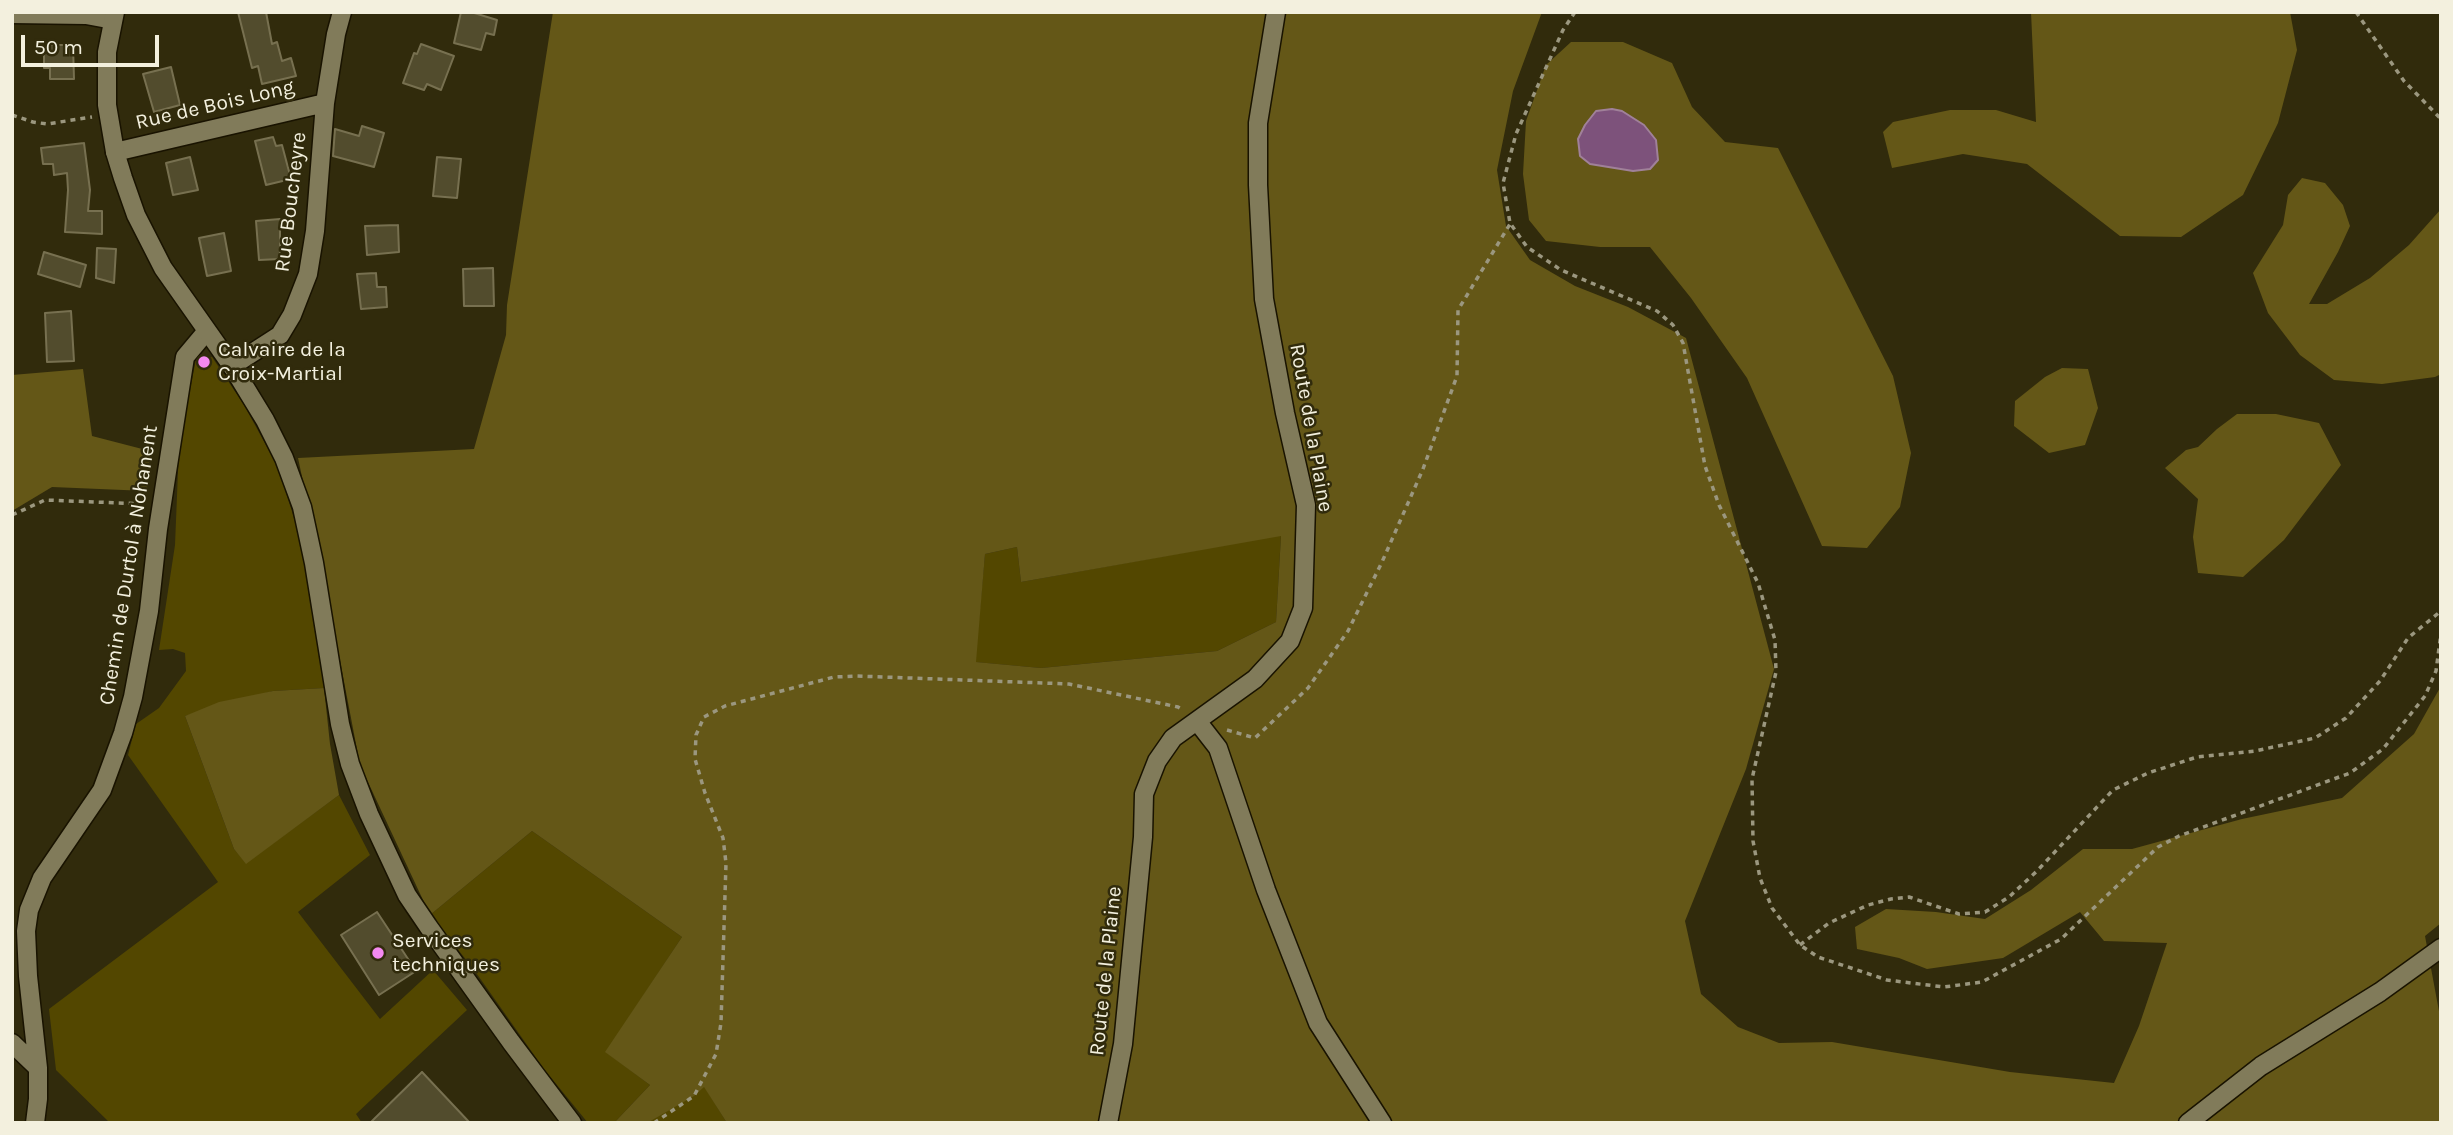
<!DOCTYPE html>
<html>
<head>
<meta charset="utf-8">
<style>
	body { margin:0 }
	#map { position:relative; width:2453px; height:1135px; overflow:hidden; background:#312b0c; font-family:Karla,sans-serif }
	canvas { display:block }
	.frame { position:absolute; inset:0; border:14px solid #f3f0de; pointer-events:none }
	.scale { position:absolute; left:21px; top:35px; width:138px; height:32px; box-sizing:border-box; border:4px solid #f3f0de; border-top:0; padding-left:9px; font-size:21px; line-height:24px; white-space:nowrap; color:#f3f0de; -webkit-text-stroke:5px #312b0c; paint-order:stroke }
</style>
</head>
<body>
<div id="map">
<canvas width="2453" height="1135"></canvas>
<div class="frame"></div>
<div class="scale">50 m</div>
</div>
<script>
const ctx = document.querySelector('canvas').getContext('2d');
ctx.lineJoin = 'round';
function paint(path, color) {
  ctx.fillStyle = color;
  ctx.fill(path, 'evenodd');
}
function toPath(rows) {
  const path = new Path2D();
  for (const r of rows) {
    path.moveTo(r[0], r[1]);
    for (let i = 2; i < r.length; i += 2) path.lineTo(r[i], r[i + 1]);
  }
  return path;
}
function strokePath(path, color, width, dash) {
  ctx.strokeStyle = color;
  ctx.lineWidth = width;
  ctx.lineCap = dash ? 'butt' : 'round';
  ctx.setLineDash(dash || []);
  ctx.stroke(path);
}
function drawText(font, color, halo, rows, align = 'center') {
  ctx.font = font + ' Karla,sans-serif';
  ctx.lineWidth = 5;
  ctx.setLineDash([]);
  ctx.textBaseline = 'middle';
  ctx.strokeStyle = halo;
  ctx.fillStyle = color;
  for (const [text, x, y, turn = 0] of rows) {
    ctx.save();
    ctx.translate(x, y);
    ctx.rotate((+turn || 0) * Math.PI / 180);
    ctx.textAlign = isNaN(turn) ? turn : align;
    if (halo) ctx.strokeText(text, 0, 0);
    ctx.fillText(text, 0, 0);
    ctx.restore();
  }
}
paint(toPath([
	[212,357,244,405,278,467,299,534,315,621,324,688,273,691,185,716,234,849,246,863,339,795,370,855,298,912,380,1019,433,970,467,1010,356,1114,362,1123,110,1123,56,1070,49,1009,218,882,128,755,136,724,159,708,186,671,185,653,173,649,159,650,175,545,179,447,196,359],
	[1281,535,1276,622,1217,651,1041,668,975,662,985,554,1017,547,1021,582],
	[532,831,682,937,606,1052,650,1085,614,1123,588,1123,544,1069,472,967,430,915],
	[704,1086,727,1123,645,1123]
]), '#534700');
paint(toPath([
	[553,12,1542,12,1513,91,1497,170,1506,226,1530,260,1575,286,1628,307,1686,338,1774,669,1746,769,1685,921,1701,994,1738,1027,1779,1043,1832,1042,2010,1072,2114,1083,2139,1026,2167,943,2104,941,2080,912,2003,958,1927,969,1899,958,1857,949,1855,927,1886,909,1936,912,1985,919,2031,890,2083,849,2132,849,2242,819,2342,798,2414,734,2441,686,2441,923,2425,936,2441,1022,2441,1123,727,1123,704,1087,694,1096,647,1123,614,1123,650,1085,605,1052,682,937,532,831,430,915,360,765,329,603,298,458,474,449,506,335,507,305],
	[1281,536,1276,622,1217,651,1041,668,976,662,985,554,1017,547,1021,582],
	[2031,12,2290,12,2297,50,2278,123,2243,195,2181,237,2120,236,2027,164,1963,154,1892,168,1883,132,1893,122,1950,110,1996,110,2036,122],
	[1571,42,1623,42,1672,63,1692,107,1725,142,1778,148,1893,376,1911,453,1900,507,1867,548,1822,546,1747,378,1691,298,1650,247,1600,247,1546,241,1529,220,1523,174,1526,121,1546,65],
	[2302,178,2325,183,2343,205,2350,226,2338,252,2309,304,2327,304,2370,278,2409,245,2441,209,2441,374,2435,377,2382,384,2334,380,2300,355,2268,313,2253,273,2283,225,2288,195],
	[2062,368,2088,369,2098,408,2085,445,2049,453,2014,426,2015,401,2045,377],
	[83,369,92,436,150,451,147,491,52,487,12,511,12,375],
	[2237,414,2276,414,2319,423,2341,465,2284,540,2243,577,2198,573,2193,537,2198,499,2165,468,2186,450,2198,447,2217,429],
	[324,688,330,744,339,795,246,864,234,849,185,716,219,702,273,691]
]), '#645717');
const water = toPath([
	[1612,109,1622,111,1644,125,1656,140,1658,160,1650,169,1633,171,1590,164,1580,156,1578,139,1585,125,1596,111,1612,109]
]);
paint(water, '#7d527b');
strokePath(water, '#a08199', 2);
const building = toPath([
	[238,12,266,12,272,44,277,42,282,61,291,58,296,76,262,84,258,66,252,68,238,12],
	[461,12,471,12,497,20,494,35,486,33,481,50,454,43,461,12],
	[421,44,454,56,441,90,427,84,424,90,403,83,414,53,417,54,421,44],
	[44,45,73,45,74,79,50,79,50,68,44,68,44,45],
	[171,67,180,105,154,112,143,74,171,67],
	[362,126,384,133,374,167,333,156,335,129,359,136,362,126],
	[273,137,276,146,282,145,291,179,266,185,255,141,273,137],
	[84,143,90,190,88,211,102,211,102,234,65,232,68,190,67,173,54,175,53,164,43,164,41,148,84,143],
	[190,157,198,190,173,195,166,163,190,157],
	[437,157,461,159,457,198,433,196,437,157],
	[280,219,280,259,259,260,256,221,280,219],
	[398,225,399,252,367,255,365,226,398,225],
	[224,233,231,271,207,276,199,238,224,233],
	[97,248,116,249,114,283,96,278,97,248],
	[44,252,86,265,80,287,38,274,44,252],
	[493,268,494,306,464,306,463,269,493,268],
	[376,273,377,287,386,287,387,307,361,309,357,274,376,273],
	[71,311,74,361,47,362,45,313,71,311],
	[377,912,416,971,379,995,341,935,377,912],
	[422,1072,470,1123,370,1123,422,1072]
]);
paint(building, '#524c2d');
strokePath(building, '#777050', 2);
const street = toPath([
	[12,14,86,15,113,20],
	[115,152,325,103],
	[232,366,280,335,292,315,308,274,315,231,325,103,336,34,342,12],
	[1197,721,1218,748,1266,890,1318,1023,1382,1123],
	[12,1043,38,1068],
	[35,1123,38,1099,38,1068,28,976,26,931,29,910,42,878,102,790,123,733,133,697,149,611,158,529,185,357,206,332],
	[1108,1123,1123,1044,1143,837,1144,794,1157,761,1173,738,1255,679,1290,641,1303,608,1306,505,1285,413,1264,299,1258,185,1258,123,1276,12],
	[2188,1123,2261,1066,2380,992,2441,948]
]);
const secondary = toPath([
	[115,12,107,52,107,105,115,152,123,178,136,215,163,268,232,366,265,420,284,458,302,507,314,563,340,724,350,764,369,814,407,895,428,926,511,1042,572,1123]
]);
strokePath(street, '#191300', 21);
strokePath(secondary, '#191300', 21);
strokePath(toPath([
	[1575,12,1563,30,1516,134,1503,183,1510,223,1527,247,1561,270,1657,311,1673,325,1683,343,1705,466,1719,505,1758,583,1775,640,1776,672,1752,779,1753,841,1760,878,1772,908,1800,945,1818,957,1887,980,1944,987,1982,982,2061,939,2158,847,2179,836,2350,773,2383,749,2425,696,2436,671,2441,633],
	[2356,12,2404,81,2441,119],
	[12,115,33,122,47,124,92,117],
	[12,515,45,500,145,504],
	[1227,730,1255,738,1308,688,1348,631,1382,562,1423,469,1457,376,1458,310,1510,224],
	[1800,945,1829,923,1868,905,1891,899,1909,897,1959,914,1985,912,2009,897,2037,871,2113,790,2148,773,2197,757,2255,751,2315,738,2346,718,2380,681,2408,638,2441,611],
	[654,1123,694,1096,716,1054,721,1023,726,863,723,838,705,793,695,759,696,735,704,717,725,706,834,677,857,676,1069,684,1178,707,1183,710]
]), '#9b977f', 3.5, [5, 5]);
strokePath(street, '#817b5a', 18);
strokePath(secondary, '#817b5a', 18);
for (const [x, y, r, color] of [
	[204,362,7,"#f489f0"],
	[378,953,7,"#f489f0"]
]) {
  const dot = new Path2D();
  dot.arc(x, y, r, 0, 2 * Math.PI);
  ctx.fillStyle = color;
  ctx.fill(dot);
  strokePath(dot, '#312b0c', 2.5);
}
drawText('21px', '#f3f0de', '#312b0c', [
	["Rue de Bois Long",215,105,-13],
	["Rue Boucheyre",291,202,-83],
	["Route de la Plaine",1311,428,80],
	["Chemin de Durtol à Nohanent",129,565,-81],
	["Route de la Plaine",1106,971,-84]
]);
drawText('21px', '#f3f0de', '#312b0c', [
	["Calvaire de la",218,350],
	["Croix-Martial",218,374],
	["Services",392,941],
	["techniques",392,965]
], 'left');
</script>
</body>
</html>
